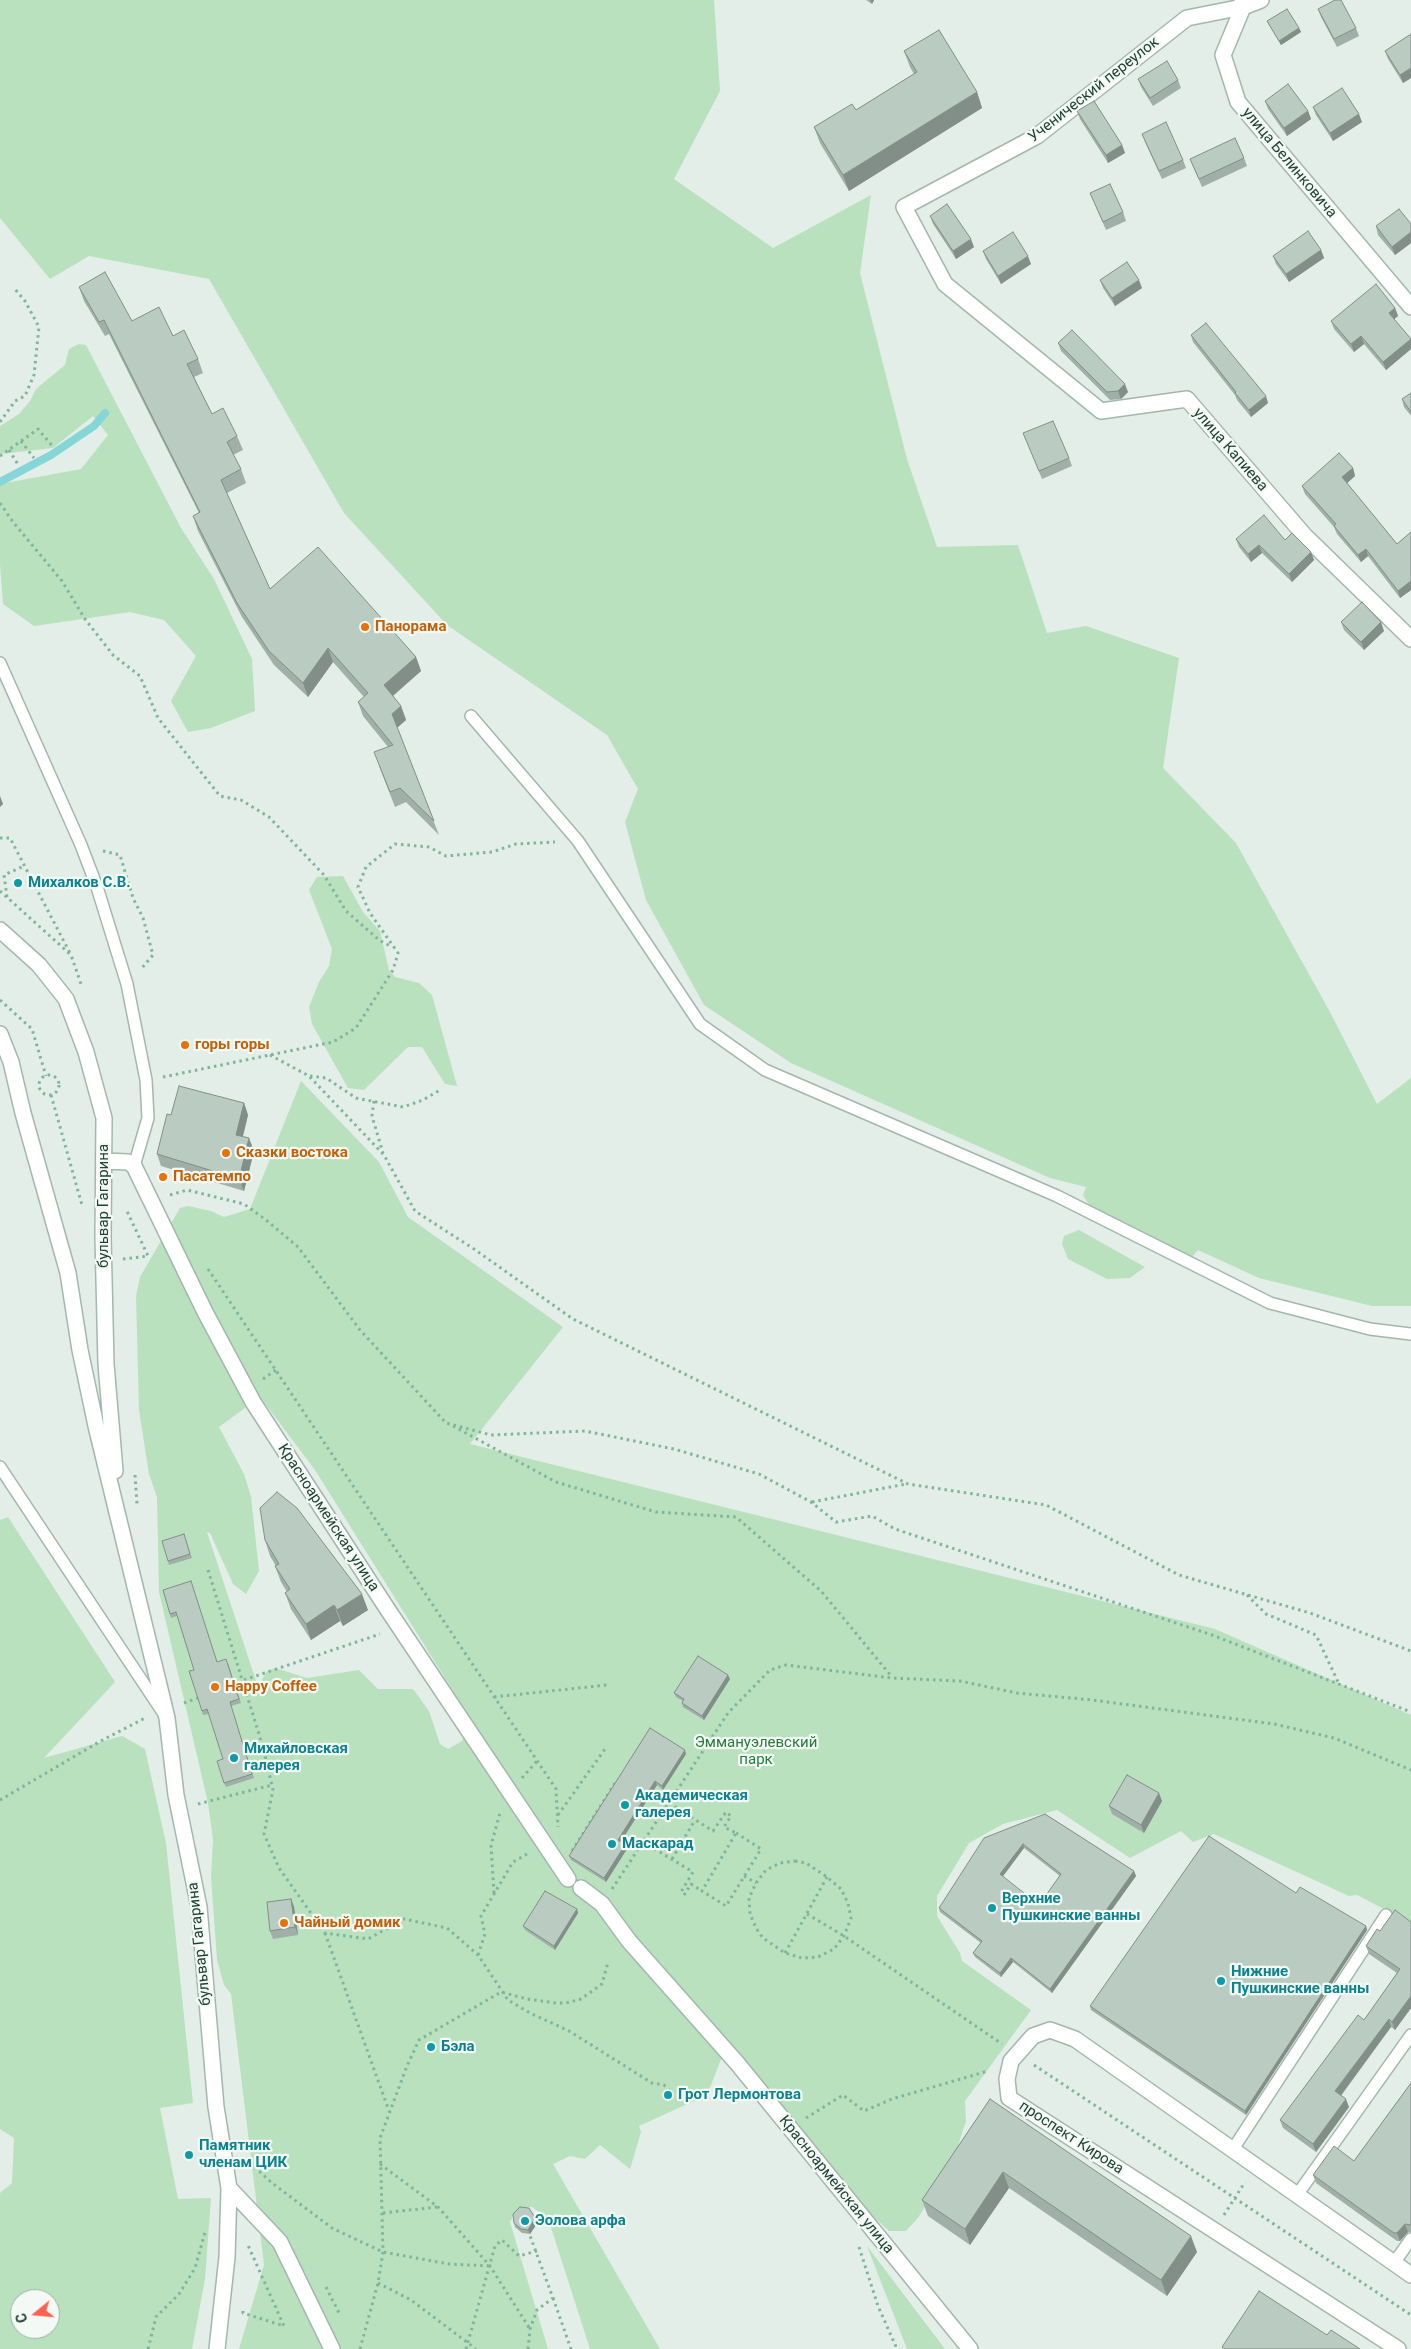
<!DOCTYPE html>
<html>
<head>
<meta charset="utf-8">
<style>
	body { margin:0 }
	#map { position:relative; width:1411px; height:2349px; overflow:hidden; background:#e2eee7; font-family:Roboto,sans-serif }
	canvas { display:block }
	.north { position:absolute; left:10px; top:2289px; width:50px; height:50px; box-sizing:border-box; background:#f3faf6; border:1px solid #9fb0a8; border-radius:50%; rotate:253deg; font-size:14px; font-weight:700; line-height:20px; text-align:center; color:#204133 }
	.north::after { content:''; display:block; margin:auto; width:18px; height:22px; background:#fd6251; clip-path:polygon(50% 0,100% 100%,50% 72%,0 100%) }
</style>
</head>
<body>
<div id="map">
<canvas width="1411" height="2349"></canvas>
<div class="north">С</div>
</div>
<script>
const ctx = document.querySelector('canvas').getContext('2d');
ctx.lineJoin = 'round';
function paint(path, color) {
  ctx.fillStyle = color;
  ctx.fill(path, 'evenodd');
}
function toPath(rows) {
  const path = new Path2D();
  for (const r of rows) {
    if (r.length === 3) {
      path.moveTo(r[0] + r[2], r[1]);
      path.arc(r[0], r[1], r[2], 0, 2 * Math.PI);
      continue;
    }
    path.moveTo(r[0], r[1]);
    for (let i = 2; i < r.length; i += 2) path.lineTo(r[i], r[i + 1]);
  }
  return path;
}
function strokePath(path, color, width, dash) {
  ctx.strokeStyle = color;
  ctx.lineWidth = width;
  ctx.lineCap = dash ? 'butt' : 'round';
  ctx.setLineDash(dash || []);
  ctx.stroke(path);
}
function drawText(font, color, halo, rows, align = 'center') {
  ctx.font = font + ' Roboto,sans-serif';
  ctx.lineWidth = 4.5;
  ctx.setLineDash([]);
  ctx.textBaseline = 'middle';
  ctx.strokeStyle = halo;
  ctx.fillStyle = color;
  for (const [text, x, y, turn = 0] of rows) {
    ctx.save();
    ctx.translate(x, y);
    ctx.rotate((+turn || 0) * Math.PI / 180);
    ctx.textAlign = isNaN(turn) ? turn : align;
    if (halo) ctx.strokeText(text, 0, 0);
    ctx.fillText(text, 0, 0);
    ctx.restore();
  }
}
paint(toPath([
	[0,0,714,0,720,91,674,179,773,248,871,195,860,273,907,459,937,547,1018,545,1047,633,1086,626,1179,658,1163,768,1236,843,1330,1012,1377,1104,1411,1078,1411,1306,1372,1306,1259,1278,1198,1250,1192,1257,1176,1252,1092,1210,1083,1195,1086,1187,1050,1178,791,1063,704,1005,646,900,625,822,638,789,607,735,447,625,344,513,209,279,89,256,50,279,0,218],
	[79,344,86,345,181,528,214,579,252,659,255,711,211,728,188,732,171,701,196,656,164,620,130,612,34,626,3,604,0,564,0,484,81,469,108,435,93,416,53,448,0,454,0,426,19,414,30,401,36,389,65,365,69,349],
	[343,876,363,912,380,931,389,970,395,977,419,983,432,995,457,1086,445,1084,422,1047,408,1047,364,1090,348,1088,312,1024,309,1007,319,982,329,966,332,949,309,890,317,877],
	[301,1081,379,1162,408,1217,563,1327,470,1444,1215,1629,1411,1715,1411,1923,1357,1895,1349,1896,1214,1834,1193,1842,1181,1831,1130,1858,1057,1810,1003,1824,969,1843,937,1896,937,1916,960,1953,962,1961,1031,2010,965,2101,966,2121,954,2158,918,2218,906,2231,889,2231,858,2202,727,2044,707,2095,639,2126,641,2132,630,2169,600,2145,585,2159,570,2156,553,2164,660,2349,590,2349,548,2218,532,2207,524,2207,516,2211,510,2222,548,2349,239,2349,264,2265,231,1994,224,1985,217,1960,211,1877,213,1840,208,1803,159,1592,157,1497,149,1474,139,1410,136,1296,140,1277,180,1208,188,1206,211,1211,224,1217,250,1209],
	[260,1397,315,1470,463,1707,468,1724,462,1741,448,1749,440,1744,429,1711,413,1689,378,1689,359,1670,307,1678,275,1668,267,1671,258,1687,207,1532,210,1533,233,1584,246,1594,259,1571,251,1497,244,1474,219,1427],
	[1079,1230,1145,1267,1130,1278,1107,1279,1068,1259,1062,1244,1064,1236],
	[8,1517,115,1682,44,1758,122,1736,145,1749,166,1843,193,2103,160,2108,178,2199,211,2198,205,2279,192,2349,0,2349,0,2193,12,2183,14,2138,0,2129,0,1520],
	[20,2299,50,2299,50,2329,20,2329],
	[867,2246,945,2349,907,2349]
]), '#b9e1be');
strokePath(toPath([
	[0,482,51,455,94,426,105,413]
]), '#86d6d7', 8);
const lane = toPath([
	[0,663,81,845,97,887,127,984,146,1080,148,1118,134,1166],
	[471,716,578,841,700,1024,765,1070,1057,1196,1270,1303,1370,1329,1411,1334],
	[0,1467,164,1714],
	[1233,2149,1386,1915],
	[1297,2195,1411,2035],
	[1394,2263,1411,2239]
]);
const street = toPath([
	[1242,0,1243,7,1223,55,1238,102,1411,307],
	[1261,0,1243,7,1187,18,1037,136,904,207,945,284,1101,411,1187,399,1305,536,1411,639],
	[0,930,39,965,66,999,86,1052,104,1118,103,1237,106,1364,115,1471],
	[0,1034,11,1062,23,1113,68,1273,80,1350,96,1426,167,1718,176,1795,199,1907,216,2107,229,2188,227,2257,217,2349],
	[105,1161,128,1162,134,1166,205,1312,253,1402,386,1607,568,1879],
	[581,1888,602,1904,629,1941,737,2063,970,2349],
	[229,2188,280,2242,332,2349],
	[1398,2349,1009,2098,1007,2079,1011,2061,1033,2036,1050,2030,1075,2039,1411,2275]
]);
strokePath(lane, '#a4b7ad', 14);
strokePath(street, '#a4b7ad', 18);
strokePath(toPath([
	[0,422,15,401,25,396,34,375,39,327,25,301,14,288],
	[21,441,34,458],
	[9,450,19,466],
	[0,456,38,429,54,448],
	[0,503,13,522,62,581,85,619,113,655,140,676,158,718,220,796,241,800,269,817,324,875,346,911,379,940,392,947],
	[0,838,10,838,70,953],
	[103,851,120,855,133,898,143,918,153,955,141,969],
	[0,891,71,955,81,984],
	[7,897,4,875,24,866],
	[0,1000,32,1029,46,1076],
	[270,1055,309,1076,384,1155,415,1211,474,1249,573,1319,908,1484,1046,1505,1179,1575,1310,1613,1411,1651],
	[49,1085,10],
	[310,1076,326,1078,356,1098,403,1107,423,1100,440,1090],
	[163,1077,333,1042,356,1028,393,970,398,953,370,913,358,887,366,867,395,844,429,847,446,856,492,852,516,844,555,842],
	[51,1095,82,1205],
	[374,1101,372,1116,383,1153],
	[170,1195,187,1190,244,1204,266,1220,298,1247,360,1330,446,1423,491,1435,585,1431,674,1449,759,1474,811,1502,836,1522,872,1516,895,1529,1212,1635,1411,1712],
	[123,1259,148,1256,126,1209],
	[208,1269,556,1789,558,1827],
	[263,1379,276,1370],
	[453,1426,556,1482,656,1512,736,1517,821,1591,892,1677],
	[135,1475,137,1504],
	[812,1502,906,1484],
	[208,1570,263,1747,273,1790,264,1834,279,1868,325,1933,368,1939,404,1919,447,1928,478,1955,508,2000,530,2013,569,2031,652,2083,664,2085,670,2091],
	[1247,1595,1266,1614,1316,1635,1339,1684],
	[244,1680,380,1634],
	[494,1697,607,1685],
	[184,1703,198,1698],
	[522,1778,537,1761],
	[0,1800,99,1742,145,1718],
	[669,1803,713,1831,726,1812,731,1816,724,1827,736,1833],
	[198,1804,272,1785],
	[558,1815,605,1749],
	[736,1833,761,1849,726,1906,702,1891,736,1833],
	[643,1842,693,1872,681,1892,685,1894,691,1884,702,1891],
	[572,1851,615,1783],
	[672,1859,695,1820],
	[795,1861,806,1863,827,1877,841,1889,848,1903,851,1918,844,1936,834,1949,818,1957,802,1958,785,1953,763,1938,756,1928,750,1914,749,1898,756,1883,766,1870,780,1863,795,1861],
	[744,1876,756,1883],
	[612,1889,728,1713,770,1670,786,1665,892,1678,960,1681,1017,1693,1092,1700,1274,1724,1334,1738,1411,1770],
	[494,1893,491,1845,500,1813],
	[807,1914,844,1936,1002,2044],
	[325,1933,389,2111],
	[785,1953,827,1877],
	[478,1955,485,1934,481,1916,513,1862,527,1854],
	[1034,2065,1411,2315],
	[806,2118,843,2095,864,2111,892,2099,988,2071],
	[245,2158,272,2183,332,2228,383,2252,449,2264,490,2266],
	[380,2164,438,2207,490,2266,530,2329],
	[383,2213,437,2207],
	[1224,2215,1245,2182],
	[859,2247,878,2306,897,2349],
	[378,2283,411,2300,476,2349],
	[326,2287,340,2315],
	[553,2298,571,2349],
	[243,2311,243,2313,284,2326,247,2243],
	[148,2349,156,2317,179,2294,195,2268,206,2229],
	[360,2349,378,2283,383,2252,380,2138,407,2066,419,2040,501,1992,527,1999,556,2003,566,2003,581,1999,602,1984,608,1962],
	[466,2349,495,2246,502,2240,519,2256,537,2251],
	[528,2349,530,2329,537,2310,553,2298,529,2233]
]), '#80b49c', 3, [2.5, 4]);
strokePath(lane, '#fff', 11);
strokePath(street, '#fff', 15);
paint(toPath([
	[866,0,874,0,872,4],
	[1318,9,1356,28,1359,36,1337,47,1321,17],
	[1267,21,1299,28,1301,32,1281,45,1269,25],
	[1411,34,1411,78,1403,83,1388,59,1385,51],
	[904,51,977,92,982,108,849,191,820,143,814,127,856,110,914,74,910,67],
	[1138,79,1178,80,1181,88,1153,106,1141,87],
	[1265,101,1308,111,1311,119,1287,136,1268,109],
	[1313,107,1362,122,1333,141,1316,115],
	[1077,111,1122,145,1125,153,1108,163,1080,119],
	[1142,134,1183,160,1186,168,1162,179,1145,142],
	[1244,158,1247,166,1202,187,1190,159],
	[1090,193,1123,212,1126,221,1106,230],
	[930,216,974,247,956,259,933,224],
	[1411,224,1411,243,1395,255,1378,235,1376,226],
	[1321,250,1324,258,1289,282,1276,264,1273,256],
	[983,251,1031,264,1001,284,986,259],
	[1100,280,1142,288,1115,306,1103,288],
	[79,287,132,321,173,336,198,359,203,373,194,377,212,414,237,436,243,450,233,455,241,469,246,483,227,493,270,589,416,657,421,671,393,696,401,706,406,720,397,727,439,835,406,802,395,807,379,766,388,747,363,716,358,702,364,697,333,662,308,697,274,665,242,617,198,531,193,516,199,513,109,334,105,336,84,301],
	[1395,308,1398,316,1394,319,1411,339,1411,349,1386,370,1364,344,1354,352,1334,329,1331,321],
	[1191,335,1268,403,1251,417,1237,400,1235,395,1193,342],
	[1058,343,1128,392,1121,399,1110,400,1061,351],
	[1411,393,1411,416,1404,407,1402,399],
	[1023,433,1069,458,1072,466,1042,479],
	[1353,468,1355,476,1347,483,1397,544,1411,532,1411,590,1400,598,1368,556,1361,562,1337,534,1334,527,1305,494,1302,486],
	[1236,539,1285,540,1311,552,1314,560,1292,582,1262,553,1251,562,1239,547],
	[1341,622,1384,631,1364,650,1344,630],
	[244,1103,248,1115,243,1137,254,1151,244,1191,161,1166,157,1154,171,1115],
	[184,1534,192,1558,169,1565,168,1561],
	[265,1540,368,1610,343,1626,340,1621,311,1640,291,1609,285,1593,287,1592,281,1582,275,1566,276,1566,270,1556],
	[163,1590,217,1662,228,1663,241,1703,231,1706,254,1778,226,1787,224,1783,223,1759,209,1714,203,1715,202,1711,194,1670,177,1616,171,1618],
	[730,1679,704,1720,683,1707,682,1703,683,1701,676,1697,674,1693],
	[686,1754,663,1790,657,1785,621,1842,625,1845,627,1849,606,1882,571,1860,569,1856],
	[1162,1801,1144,1833,1112,1814,1109,1806],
	[1045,1814,1134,1871,1136,1876,1052,1993,1013,1962,1001,1977,975,1957,973,1953,981,1943,940,1912,939,1908],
	[1024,1848,1060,1876,1039,1905,1002,1877],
	[1296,1893,1366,1926,1367,1930,1246,2115,1091,2010,1090,2006],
	[291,1899,294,1907,298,1935,273,1939,270,1931],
	[577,1909,578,1913,555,1950,525,1930,523,1926],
	[1411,1922,1411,2008,1395,2030,1391,2027,1341,2096,1349,2107,1316,2152,1283,2128,1280,2120,1364,2020,1397,1973,1369,1954,1366,1946,1380,1931],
	[1411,2083,1411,2232,1408,2232,1400,2241,1397,2241,1316,2183,1313,2175,1354,2161],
	[990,2099,1197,2252,1167,2296,1009,2188,970,2245,928,2216,922,2200],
	[534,2216,536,2220,536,2225,530,2234,522,2233,515,2227,514,2223]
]), '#a0afa7');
paint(toPath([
	[870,0,874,0,872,4],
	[1299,28,1301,32,1281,45,1279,41],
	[1411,68,1411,78,1403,83,1400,75],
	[977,92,982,108,849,191,843,175],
	[1308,111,1311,119,1287,136,1284,128],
	[1359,114,1362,122,1333,141,1330,133],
	[1122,145,1125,153,1108,163,1106,155],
	[1411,232,1411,243,1395,255,1392,247],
	[971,239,974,247,956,259,953,251],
	[1321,250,1324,258,1289,282,1286,274],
	[1028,256,1031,264,1001,284,998,276],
	[1139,280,1142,288,1115,306,1112,298],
	[1395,308,1398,316,1392,321,1389,313],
	[1361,336,1364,344,1354,352,1351,344],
	[1411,339,1411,349,1386,370,1383,362],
	[1125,384,1128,392,1121,399,1118,391],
	[1266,396,1268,403,1251,417,1249,410],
	[1353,468,1355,476,1345,485,1342,477],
	[1259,545,1262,553,1251,562,1248,554],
	[1366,549,1368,556,1361,562,1358,555],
	[1311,552,1314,560,1292,582,1289,574],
	[1411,581,1411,590,1400,598,1398,591],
	[1381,622,1384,631,1364,650,1361,642],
	[328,648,333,662,308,697,303,683],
	[416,657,421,671,389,699,384,685],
	[401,706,406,720,397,728,392,714],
	[0,796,3,804,0,807],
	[244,1103,248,1115,240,1147,236,1135],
	[249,1138,254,1151,244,1191,239,1179],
	[362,1594,368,1610,343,1626,337,1610],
	[334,1605,340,1621,311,1640,306,1624],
	[728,1675,730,1679,704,1720,702,1716],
	[685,1750,686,1754,663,1790,662,1786],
	[655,1781,657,1785,619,1844,618,1840],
	[1159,1793,1162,1801,1144,1833,1141,1825],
	[1023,1844,1024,1848,1001,1879,1000,1874],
	[625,1845,627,1849,606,1882,604,1878],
	[1134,1871,1136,1876,1052,1993,1050,1989],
	[291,1899,294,1907,298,1935,295,1927],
	[577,1909,578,1913,555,1950,554,1946],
	[1366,1926,1367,1930,1246,2115,1245,2111],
	[1011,1958,1013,1962,1001,1977,1000,1973],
	[1411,1996,1411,2008,1395,2030,1392,2022],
	[1389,2019,1391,2027,1338,2099,1335,2091],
	[1346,2099,1349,2107,1316,2152,1313,2144],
	[1003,2172,1009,2188,970,2245,965,2229],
	[534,2216,536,2220,536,2225,530,2234,528,2230],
	[1405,2224,1408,2232,1400,2241,1397,2233],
	[1191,2236,1197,2252,1167,2296,1161,2280]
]), '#828f88');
const building = toPath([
	[1335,0,1341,0,1356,28,1334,39,1318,9,1335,0],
	[1287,9,1299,28,1279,41,1267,21,1287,9],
	[939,30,977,92,843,175,814,127,852,104,856,110,917,72,904,51,939,30],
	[1411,34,1411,68,1400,75,1385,51,1411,34],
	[1167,61,1178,80,1150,98,1138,79,1167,61],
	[1288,84,1308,111,1284,128,1265,101,1288,84],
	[1342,88,1359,114,1330,133,1313,107,1342,88],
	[1094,101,1122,145,1106,155,1077,111,1094,101],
	[1166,122,1183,160,1159,171,1142,134,1166,122],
	[1235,138,1244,158,1199,179,1190,159,1235,138],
	[1110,184,1123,212,1103,222,1090,193,1110,184],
	[947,204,971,239,953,251,930,216,947,204],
	[1399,209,1411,224,1411,232,1392,247,1376,226,1399,209],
	[1308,231,1321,250,1286,274,1273,256,1308,231],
	[1013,232,1028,256,998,276,983,251,1013,232],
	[1127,262,1139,280,1112,298,1100,280,1127,262],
	[105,272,132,321,159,307,173,336,184,330,198,359,187,364,212,414,223,408,237,436,227,442,241,469,221,480,270,589,318,547,416,657,384,685,401,706,392,714,434,821,400,788,390,792,374,752,393,745,358,702,368,693,328,648,303,683,269,651,237,603,193,516,200,512,104,320,99,322,79,287,105,272],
	[1376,284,1395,308,1389,313,1411,339,1383,362,1361,336,1351,344,1331,321,1376,284],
	[1206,323,1266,396,1249,410,1235,393,1236,392,1191,335,1206,323],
	[1072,330,1125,384,1118,391,1107,392,1058,343,1072,330],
	[1411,393,1411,412,1402,399,1411,393],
	[1053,421,1069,458,1039,471,1023,433,1053,421],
	[1339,453,1353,468,1342,477,1397,544,1411,532,1411,581,1398,591,1366,549,1358,555,1334,526,1336,524,1302,486,1339,453],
	[1264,515,1285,540,1292,533,1311,552,1289,574,1259,545,1248,554,1236,539,1264,515],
	[1362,602,1381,622,1361,642,1341,622,1362,602],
	[179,1086,244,1103,236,1135,249,1138,239,1179,157,1154,167,1114,171,1115,179,1086],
	[277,1492,297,1508,362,1594,337,1610,334,1605,306,1624,285,1593,290,1589,275,1566,279,1564,265,1540,260,1508,277,1492],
	[184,1534,190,1554,168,1561,162,1541,184,1534],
	[191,1581,217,1662,226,1659,239,1699,230,1702,252,1774,224,1783,217,1761,223,1759,207,1709,202,1711,189,1671,194,1670,176,1612,170,1614,163,1590,191,1581],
	[698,1656,728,1675,702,1716,682,1703,684,1699,674,1693,698,1656],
	[650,1728,685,1750,662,1786,655,1781,618,1840,625,1845,604,1878,569,1856,650,1728],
	[1127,1775,1159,1793,1141,1825,1109,1806,1127,1775],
	[1045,1814,1134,1871,1050,1989,1011,1958,1000,1973,973,1953,982,1941,939,1908,984,1838,1045,1814],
	[1023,1844,1061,1874,1039,1905,1000,1874,1023,1844],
	[1209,1836,1296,1893,1300,1887,1366,1926,1245,2111,1090,2006,1209,1836],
	[545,1891,577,1909,554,1946,523,1926,545,1891],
	[291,1899,295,1927,270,1931,267,1902,291,1899],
	[1395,1910,1411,1922,1411,1996,1392,2022,1389,2019,1335,2091,1346,2099,1313,2144,1280,2120,1358,2015,1364,2020,1400,1969,1366,1946,1377,1929,1380,1931,1395,1910],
	[1411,2083,1411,2225,1405,2224,1397,2233,1394,2233,1313,2175,1334,2146,1354,2161,1411,2083],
	[990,2099,1191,2236,1161,2280,1003,2172,965,2229,922,2200,990,2099],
	[520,2207,529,2208,534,2216,534,2220,528,2230,521,2229,514,2223,513,2214,520,2207],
	[1259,2291,1327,2335,1331,2330,1360,2349,1225,2349,1222,2347,1259,2291]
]);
paint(building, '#baccc2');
strokePath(building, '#828f88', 1);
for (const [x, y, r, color] of [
	[365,627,5,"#e8710a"],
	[18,883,5,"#0f9aa8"],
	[185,1045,5,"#e8710a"],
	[226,1153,5,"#e8710a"],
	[163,1177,5,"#e8710a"],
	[215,1687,5,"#e8710a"],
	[234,1758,5,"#0f9aa8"],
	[625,1805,5,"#0f9aa8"],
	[612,1844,5,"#0f9aa8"],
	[992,1908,5,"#0f9aa8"],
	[284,1923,5,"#e8710a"],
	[1221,1981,5,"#0f9aa8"],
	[431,2047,5,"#0f9aa8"],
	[668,2095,5,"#0f9aa8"],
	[189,2155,5,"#0f9aa8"],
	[525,2221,5,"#0f9aa8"]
]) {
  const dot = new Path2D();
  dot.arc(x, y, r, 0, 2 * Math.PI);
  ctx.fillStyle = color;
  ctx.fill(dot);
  strokePath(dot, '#f3faf6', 2);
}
drawText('15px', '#204133', '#f3faf6', [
	["Ученический переулок",1094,90,-38],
	["улица Белинковича",1289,163,50],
	["улица Капиева",1230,450,49],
	["бульвар Гагарина",104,1206,-90],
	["Красноармейская улица",328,1518,57],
	["бульвар Гагарина",200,1944,-96],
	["проспект Кирова",1071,2138,33],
	["Красноармейская улица",836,2185,51]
]);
drawText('bold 15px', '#c56008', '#f3faf6', [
	["Панорама",375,627],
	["горы горы",195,1045],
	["Сказки востока",236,1153],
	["Пасатемпо",173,1177],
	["Happy Coffee",225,1687],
	["Чайный домик",294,1923]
], 'left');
drawText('bold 15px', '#0d838f', '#f3faf6', [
	["Михалков С.В.",28,883],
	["Михайловская",244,1749],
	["галерея",244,1766],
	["Академическая",635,1796],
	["галерея",635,1813],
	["Маскарад",622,1844],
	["Верхние",1002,1899],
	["Пушкинские ванны",1002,1916],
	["Нижние",1231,1972],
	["Пушкинские ванны",1231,1989],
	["Бэла",441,2047],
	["Грот Лермонтова",678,2095],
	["Памятник",199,2146],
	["членам ЦИК",199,2163],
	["Эолова арфа",535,2221]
], 'left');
drawText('15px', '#277b3b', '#f3faf6', [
	["Эммануэлевский",756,1743],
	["парк",756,1760]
]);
</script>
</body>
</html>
